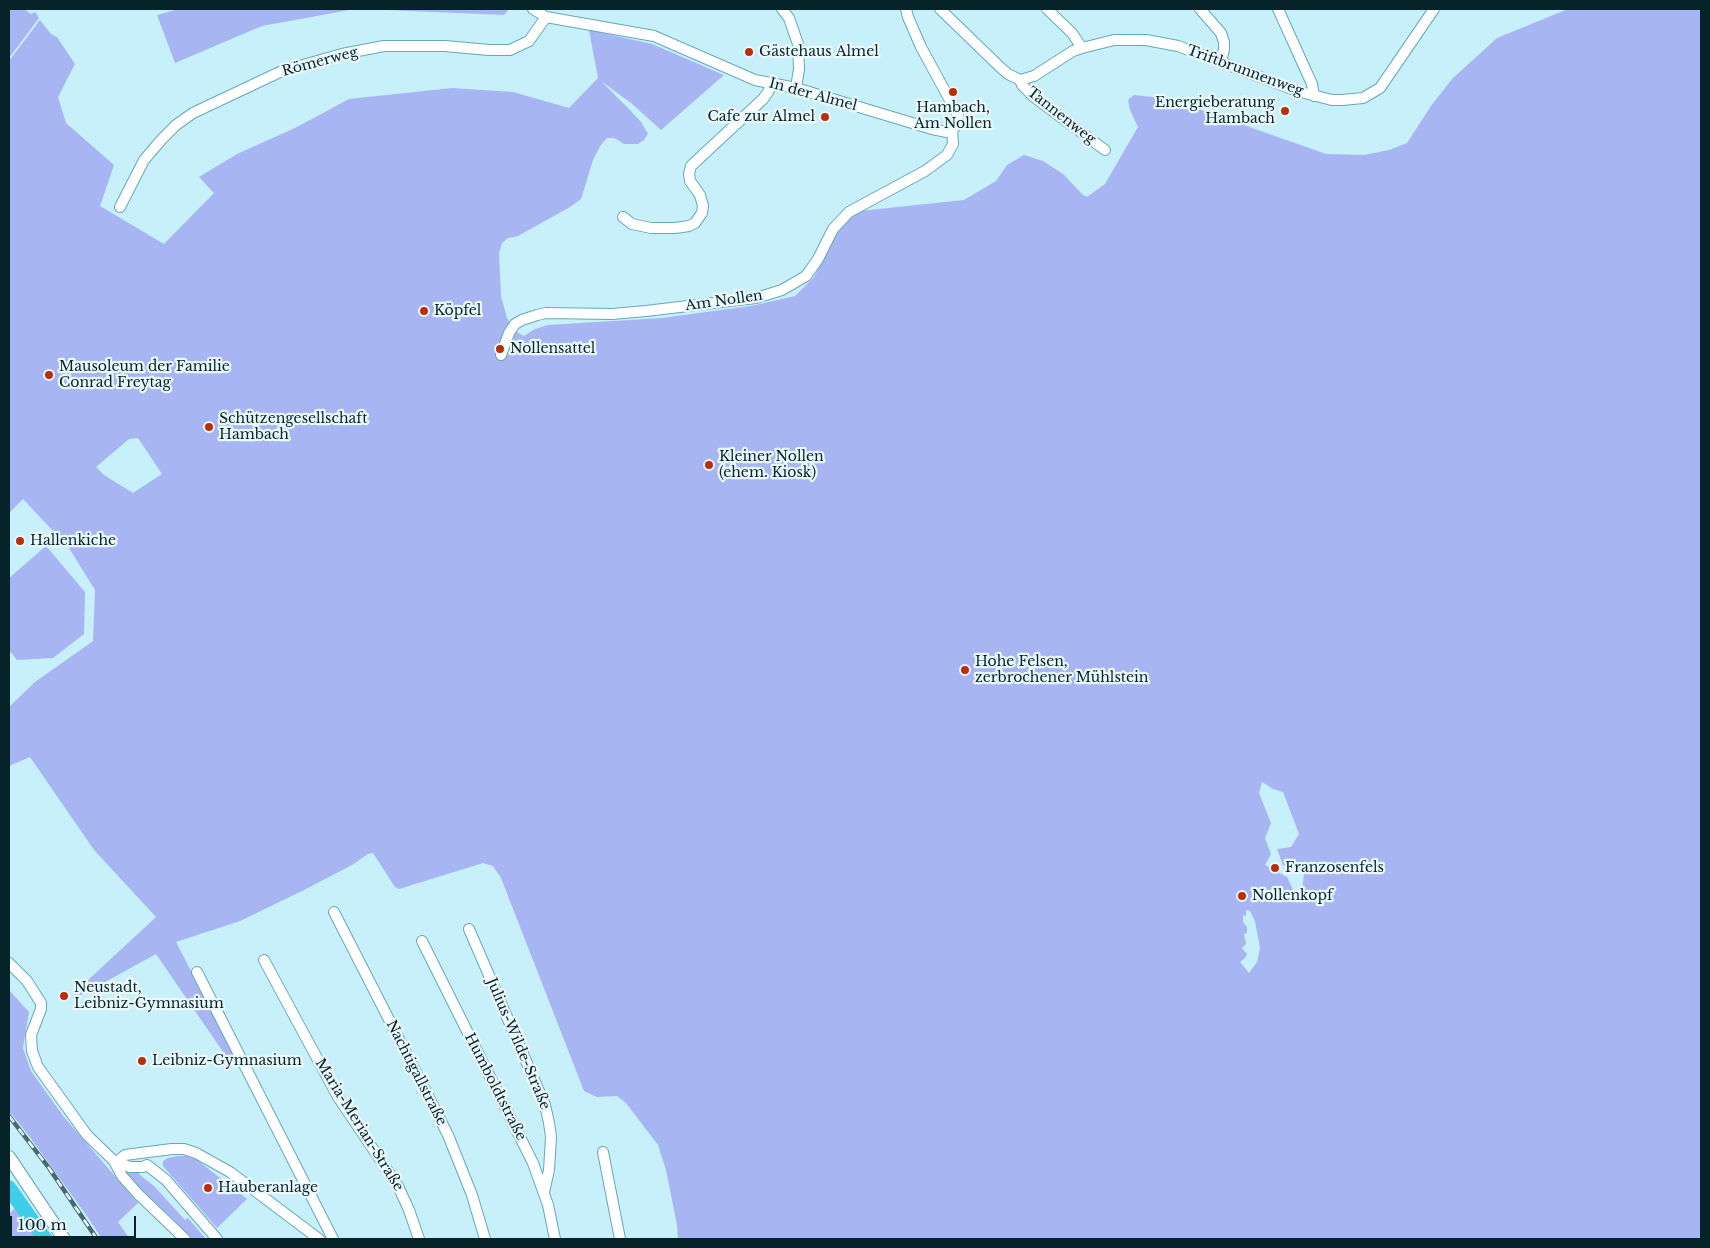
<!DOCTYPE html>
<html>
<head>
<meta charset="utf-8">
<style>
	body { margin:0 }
	#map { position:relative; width:1710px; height:1248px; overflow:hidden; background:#c8f0fa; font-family:"Libre Baskerville",serif }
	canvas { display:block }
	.frame { position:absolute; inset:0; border:10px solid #052329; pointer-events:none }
	.scale { position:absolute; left:10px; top:1216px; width:126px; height:22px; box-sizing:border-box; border:2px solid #052329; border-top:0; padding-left:6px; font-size:15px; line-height:18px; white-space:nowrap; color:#052329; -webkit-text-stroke:4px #ebf8fb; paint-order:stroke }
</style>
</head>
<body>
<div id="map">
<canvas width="1710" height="1248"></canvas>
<div class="frame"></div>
<div class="scale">100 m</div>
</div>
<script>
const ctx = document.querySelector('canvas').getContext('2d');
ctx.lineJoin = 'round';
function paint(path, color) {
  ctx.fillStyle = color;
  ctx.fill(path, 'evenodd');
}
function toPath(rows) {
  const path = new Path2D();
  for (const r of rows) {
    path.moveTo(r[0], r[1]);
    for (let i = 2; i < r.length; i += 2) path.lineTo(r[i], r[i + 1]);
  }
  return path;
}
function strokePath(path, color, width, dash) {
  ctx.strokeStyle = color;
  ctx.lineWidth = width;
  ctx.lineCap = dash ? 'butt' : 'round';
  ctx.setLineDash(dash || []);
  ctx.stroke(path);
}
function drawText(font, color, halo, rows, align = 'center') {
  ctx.font = font + ' "Libre Baskerville",serif';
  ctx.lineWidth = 4.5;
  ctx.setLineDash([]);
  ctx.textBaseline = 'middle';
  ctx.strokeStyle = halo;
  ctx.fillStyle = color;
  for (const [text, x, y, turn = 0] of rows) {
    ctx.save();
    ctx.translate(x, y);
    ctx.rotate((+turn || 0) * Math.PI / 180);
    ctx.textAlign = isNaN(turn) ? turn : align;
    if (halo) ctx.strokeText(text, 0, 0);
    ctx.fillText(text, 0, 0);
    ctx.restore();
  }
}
paint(toPath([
	[9,9,24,9,31,14,35,12,39,18,9,58],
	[179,9,355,9,262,26,175,63,157,15],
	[363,9,509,9,504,15],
	[1568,9,1701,9,1701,1239,678,1239,677,1225,666,1170,658,1145,626,1103,617,1096,597,1097,584,1091,501,878,493,866,483,863,399,889,395,887,373,853,368,854,352,865,304,890,240,921,176,942,236,1058,230,1062,156,954,76,998,73,994,156,917,94,850,30,757,9,766,9,707,35,682,93,641,95,590,69,548,23,499,9,513,9,61,40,20,51,34,57,37,75,64,58,97,66,123,114,165,100,206,164,244,214,193,199,177,237,154,295,128,349,99,452,88,513,92,569,108,598,78,589,30,652,44,724,75,661,130,631,103,601,81,628,108,641,122,648,134,644,140,638,144,624,144,614,138,607,138,600,146,593,160,581,199,570,207,518,236,508,238,502,243,499,253,501,296,507,318,515,331,524,336,535,329,548,325,662,318,751,306,795,296,814,277,839,228,860,211,964,200,996,181,1007,165,1024,155,1043,161,1063,174,1083,195,1087,197,1105,184,1138,127,1130,110,1128,100,1134,95,1170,99,1326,154,1364,155,1389,150,1407,143,1431,106,1452,79,1497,38],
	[138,438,162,474,133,493,104,475,96,467,129,439],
	[1262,782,1273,789,1283,792,1299,834,1291,847,1277,849,1283,865,1304,874,1301,901,1287,893,1294,892,1287,877,1265,865,1271,854,1265,838,1271,823,1259,793],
	[1246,910,1250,911,1255,921,1260,948,1257,962,1249,973,1240,962,1245,958,1247,954,1242,948,1246,944,1244,934,1247,933,1247,927,1243,922,1243,915,1246,916],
	[46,546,85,592,84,634,53,658,17,660,9,650,9,578],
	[9,990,29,1012,23,1048,31,1071,64,1117,138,1203,118,1222,130,1239,102,1239,89,1219,29,1136,9,1111],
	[177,1156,186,1156,197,1160,247,1199,217,1228,163,1166,163,1161,168,1158],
	[131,1170,137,1170,140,1175,154,1186,185,1220,188,1218,206,1239,191,1239,181,1227,127,1176,127,1171],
	[17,1206,40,1239,9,1239,9,1214]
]), '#a7b5f2');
strokePath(toPath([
	[9,1188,45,1239]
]), '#3fceea', 15);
const minor = toPath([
	[533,9,546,17,654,36,755,80,796,88,932,129,947,132,952,130,956,126,958,115,921,47,908,17,906,9],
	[782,9,789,18,798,44,799,69,796,88],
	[940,9,1001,68,1008,74,1020,80,1034,76,1073,51,1082,48,1114,40,1146,40,1178,46,1297,91,1332,100,1342,100,1363,98,1380,88,1434,9],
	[1047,9,1072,33,1082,48],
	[1200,9,1221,33,1224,42,1224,49,1221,62],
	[1278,9,1312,84,1314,96],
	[1020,80,1022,85,1034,97,1105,150],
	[120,207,144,160,162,139,176,125,193,113,282,71,342,54,384,46,445,46,489,50,510,50,529,41,546,17],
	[623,217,632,224,651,228,675,228,689,226,695,223,702,213,703,206,700,195,690,181,689,174,691,166,763,99,768,92,772,83],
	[501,355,509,333,515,324,522,320,537,315,546,313,612,314,646,311,756,298,782,290,806,276,818,259,833,229,849,212,925,171,947,155,953,144,952,130],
	[334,912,448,1135,472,1195,485,1239],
	[469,929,545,1105,549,1123,551,1137,549,1170,544,1192],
	[422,941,533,1163,548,1205,555,1239],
	[264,960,338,1097,398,1186,409,1210,419,1239],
	[9,963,27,981,41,1003,41,1009,31,1035,32,1051,38,1067,87,1135,114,1161,122,1176,139,1195,185,1239],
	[197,972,333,1239],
	[603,1152,620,1239],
	[114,1161,130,1167,143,1167,147,1165],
	[118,1161,125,1155,172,1149,184,1149,196,1153,230,1172,319,1239],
	[147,1165,166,1180,217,1239]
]);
const major = toPath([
	[9,1157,64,1239]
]);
strokePath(minor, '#63a9b9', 12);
strokePath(major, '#63a9b9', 14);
strokePath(minor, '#fff', 10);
strokePath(major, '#fff', 12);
const rail = toPath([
	[9,1116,49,1168,97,1239]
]);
strokePath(rail, '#476970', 4.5);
strokePath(rail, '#ebf8fb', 2.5, [8]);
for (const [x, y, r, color] of [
	[749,52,5,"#b92f08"],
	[953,92,5,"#b92f08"],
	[1285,111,5,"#b92f08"],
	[825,117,5,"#b92f08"],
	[424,311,5,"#b92f08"],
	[500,349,5,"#b92f08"],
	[49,375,5,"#b92f08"],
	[209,427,5,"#b92f08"],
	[709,465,5,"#b92f08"],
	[20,541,5,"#b92f08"],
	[965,670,5,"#b92f08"],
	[1275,868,5,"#b92f08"],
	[1242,896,5,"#b92f08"],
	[64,996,5,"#b92f08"],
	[142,1061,5,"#b92f08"],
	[208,1188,5,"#b92f08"]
]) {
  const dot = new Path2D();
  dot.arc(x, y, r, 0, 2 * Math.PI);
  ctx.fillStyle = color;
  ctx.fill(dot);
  strokePath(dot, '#ebf8fb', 2);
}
drawText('14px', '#052329', '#ebf8fb', [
	["Gästehaus Almel",759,52],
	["Energieberatung",1275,103,"right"],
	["Hambach",1275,119,"right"],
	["Hambach,",953,108,"center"],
	["Am Nollen",953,124,"center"],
	["Cafe zur Almel",815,117,"right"],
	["Köpfel",434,311],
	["Nollensattel",510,349],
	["Mausoleum der Familie",59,367],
	["Conrad Freytag",59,383],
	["Schützengesellschaft",219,419],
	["Hambach",219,435],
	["Kleiner Nollen",719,457],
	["(ehem. Kiosk)",719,473],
	["Hallenkiche",30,541],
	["Hohe Felsen,",975,662],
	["zerbrochener Mühlstein",975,678],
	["Franzosenfels",1285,868],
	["Nollenkopf",1252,896],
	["Neustadt,",74,988],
	["Leibniz-Gymnasium",74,1004],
	["Leibniz-Gymnasium",152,1061],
	["Hauberanlage",218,1188]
], 'left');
drawText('14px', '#052329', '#ebf8fb', [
	["Römerweg",320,62,-15],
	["Triftbrunnenweg",1245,71,20],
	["In der Almel",813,95,15],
	["Tannenweg",1061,116,38],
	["Am Nollen",724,301,-8],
	["Julius-Wilde-Straße",518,1044,67],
	["Nachtigallstraße",416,1073,63],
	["Humboldtstraße",495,1087,63],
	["Maria-Merian-Straße",359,1125,58]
]);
</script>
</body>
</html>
